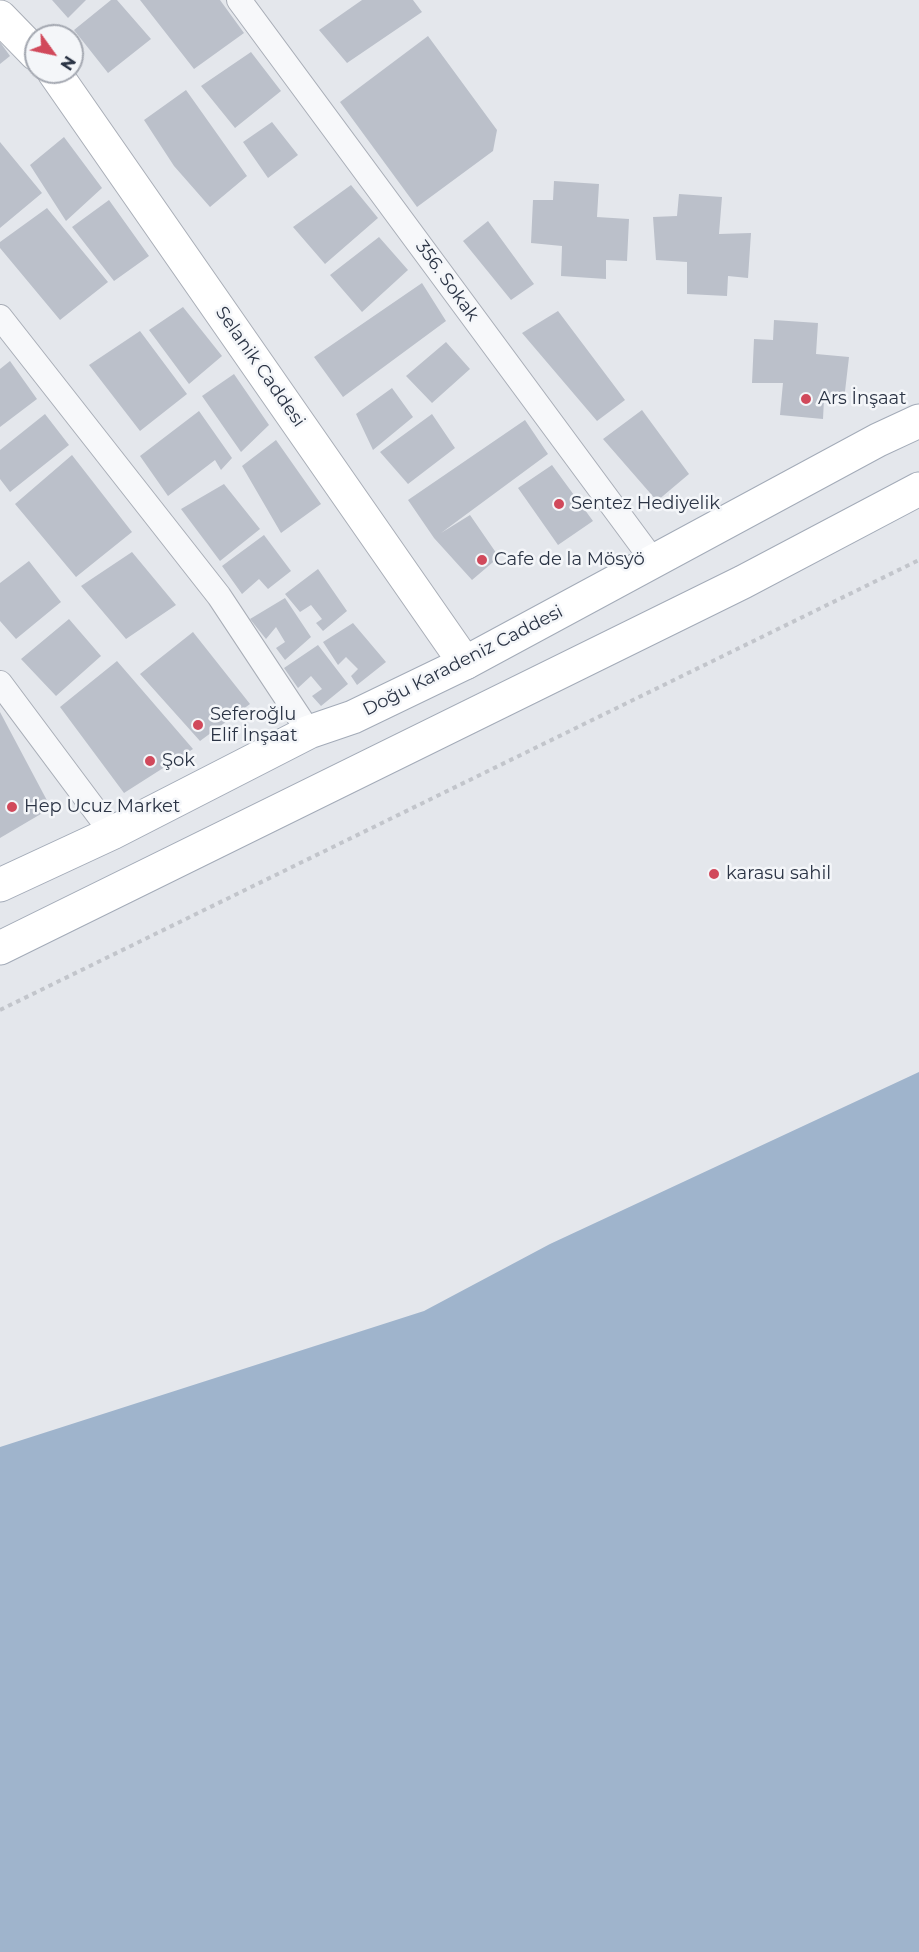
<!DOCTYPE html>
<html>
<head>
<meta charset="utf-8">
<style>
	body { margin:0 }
	#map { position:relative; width:919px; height:1952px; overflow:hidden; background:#e4e7ec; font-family:Montserrat,sans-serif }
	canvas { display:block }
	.north { position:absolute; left:24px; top:24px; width:60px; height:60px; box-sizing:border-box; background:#f4f6f9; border:2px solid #a4a8b1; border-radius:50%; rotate:123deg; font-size:16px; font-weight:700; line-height:24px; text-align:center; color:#2b3445 }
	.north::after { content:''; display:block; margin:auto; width:21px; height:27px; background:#d1495b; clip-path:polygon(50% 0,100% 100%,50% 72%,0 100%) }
</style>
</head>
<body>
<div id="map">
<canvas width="919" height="1952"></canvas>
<div class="north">N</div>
</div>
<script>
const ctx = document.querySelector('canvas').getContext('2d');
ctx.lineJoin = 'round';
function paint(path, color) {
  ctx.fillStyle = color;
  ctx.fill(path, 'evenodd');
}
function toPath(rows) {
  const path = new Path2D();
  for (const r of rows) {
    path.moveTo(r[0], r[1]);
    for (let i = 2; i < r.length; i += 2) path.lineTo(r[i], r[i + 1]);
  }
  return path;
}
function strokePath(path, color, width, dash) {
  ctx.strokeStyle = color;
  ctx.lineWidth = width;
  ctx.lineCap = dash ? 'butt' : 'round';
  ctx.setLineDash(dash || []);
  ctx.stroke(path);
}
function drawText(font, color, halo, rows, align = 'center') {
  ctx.font = font + ' Montserrat,sans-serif';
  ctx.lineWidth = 5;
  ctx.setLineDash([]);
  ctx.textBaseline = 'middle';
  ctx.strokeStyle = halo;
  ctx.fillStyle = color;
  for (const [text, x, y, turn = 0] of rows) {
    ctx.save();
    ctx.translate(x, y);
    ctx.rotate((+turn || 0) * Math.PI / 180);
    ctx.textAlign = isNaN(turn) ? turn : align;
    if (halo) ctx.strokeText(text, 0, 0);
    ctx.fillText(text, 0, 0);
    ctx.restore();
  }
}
paint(toPath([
	[919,1072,919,1952,0,1952,0,1447,424,1311,550,1244]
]), '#9fb4cc');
paint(toPath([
	[52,0,86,0,68,18],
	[111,0,117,0,151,39,108,73,74,30],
	[140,0,220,0,244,33,194,69],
	[362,0,413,0,422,12,347,63,319,30],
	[428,36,497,130,493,151,417,207,340,102],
	[0,42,10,56,0,64],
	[251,52,281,91,235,128,201,86],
	[186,90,247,176,210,207,174,166,144,120],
	[272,122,298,155,268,178,243,142],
	[64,137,102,188,66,221,30,165],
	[0,142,42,193,0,228],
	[554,181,599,184,597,217,629,219,627,261,606,260,606,279,561,276,562,246,531,243,533,200,553,200],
	[351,185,378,218,325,264,293,227],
	[679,194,722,197,719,234,751,233,748,278,728,276,727,296,687,294,687,262,656,260,653,217,677,216],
	[109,200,149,256,114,281,72,227],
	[47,208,108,282,60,320,0,248,0,242],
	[488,221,534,284,511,300,463,241],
	[379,237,408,270,362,312,330,275],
	[422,283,446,321,343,397,314,357],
	[183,307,222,356,189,384,149,330],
	[558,311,625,400,597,421,522,333],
	[774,320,818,323,816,354,849,357,844,400,824,399,823,419,780,415,783,383,752,383,754,339,773,340],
	[140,331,187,394,140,431,89,365],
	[446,342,470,369,432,403,406,376],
	[10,361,37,399,0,427,0,369],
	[234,374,269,425,241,452,202,396],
	[392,388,413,417,373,450,356,414],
	[642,410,689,474,657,501,603,439],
	[199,411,232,458,221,470,215,460,168,496,140,456],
	[45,414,69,445,10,492,0,479,0,450],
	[432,414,455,448,408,484,380,452],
	[525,420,548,454,441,533,470,515,499,557,472,580,434,538,408,500],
	[276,440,321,504,281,533,242,466],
	[72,455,132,532,76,577,15,504],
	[552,465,593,521,558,545,518,488],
	[224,484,260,529,220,561,181,509],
	[264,535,291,571,268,589,259,579,242,594,222,566],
	[132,552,176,605,126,639,81,586],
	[29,561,61,602,16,639,0,621,0,583],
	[318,569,347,611,323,631,316,623,322,619,311,605,300,612,285,594],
	[285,598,311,637,285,660,276,648,285,642,276,627,266,639,250,619],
	[69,619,101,656,56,696,21,659],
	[353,623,386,662,357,685,351,676,358,669,346,657,338,665,323,642],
	[193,632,250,704,200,741,140,674],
	[318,645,348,684,321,706,312,696,322,689,311,676,298,688,284,668],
	[117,661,193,749,124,793,60,707],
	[0,712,51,808,0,838]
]), '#bbc0ca');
const street = toPath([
	[239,0,654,562],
	[0,317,219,596,309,732],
	[0,683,112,833]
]);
const secondary = toPath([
	[0,17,36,54],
	[54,72,465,663]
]);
const primary = toPath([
	[0,885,112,833,309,732,353,717,465,663,878,440,919,421],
	[0,948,743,582,919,489]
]);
strokePath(street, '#a9aeb7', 26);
strokePath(secondary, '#a9aeb7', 35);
strokePath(primary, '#a3abb8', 35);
strokePath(toPath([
	[0,1010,919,560]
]), '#c2c5cb', 4, [4.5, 4.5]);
strokePath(street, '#f7f8fa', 24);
strokePath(secondary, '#fff', 33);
strokePath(primary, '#fff', 33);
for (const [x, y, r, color] of [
	[806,399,6,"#d1495b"],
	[559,504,6,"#d1495b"],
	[482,560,6,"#d1495b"],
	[198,725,6,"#d1495b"],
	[150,761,6,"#d1495b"],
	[12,807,6,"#d1495b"],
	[714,874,6,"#d1495b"]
]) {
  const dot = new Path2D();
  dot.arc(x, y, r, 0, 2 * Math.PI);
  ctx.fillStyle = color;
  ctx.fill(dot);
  strokePath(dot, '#f4f6f9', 2);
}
drawText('18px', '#2b3445', '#f4f6f9', [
	["356. Sokak",447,281,54],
	["Selanik Caddesi",260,367,55],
	["Doğu Karadeniz Caddesi",463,661,-27]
]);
drawText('18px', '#2b3445', '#f4f6f9', [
	["Ars İnşaat",818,399],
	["Sentez Hediyelik",571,504],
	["Cafe de la Mösyö",494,560],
	["Seferoğlu",210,715],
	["Elif İnşaat",210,736],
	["Şok",162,761],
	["Hep Ucuz Market",24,807],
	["karasu sahil",726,874]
], 'left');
</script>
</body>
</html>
